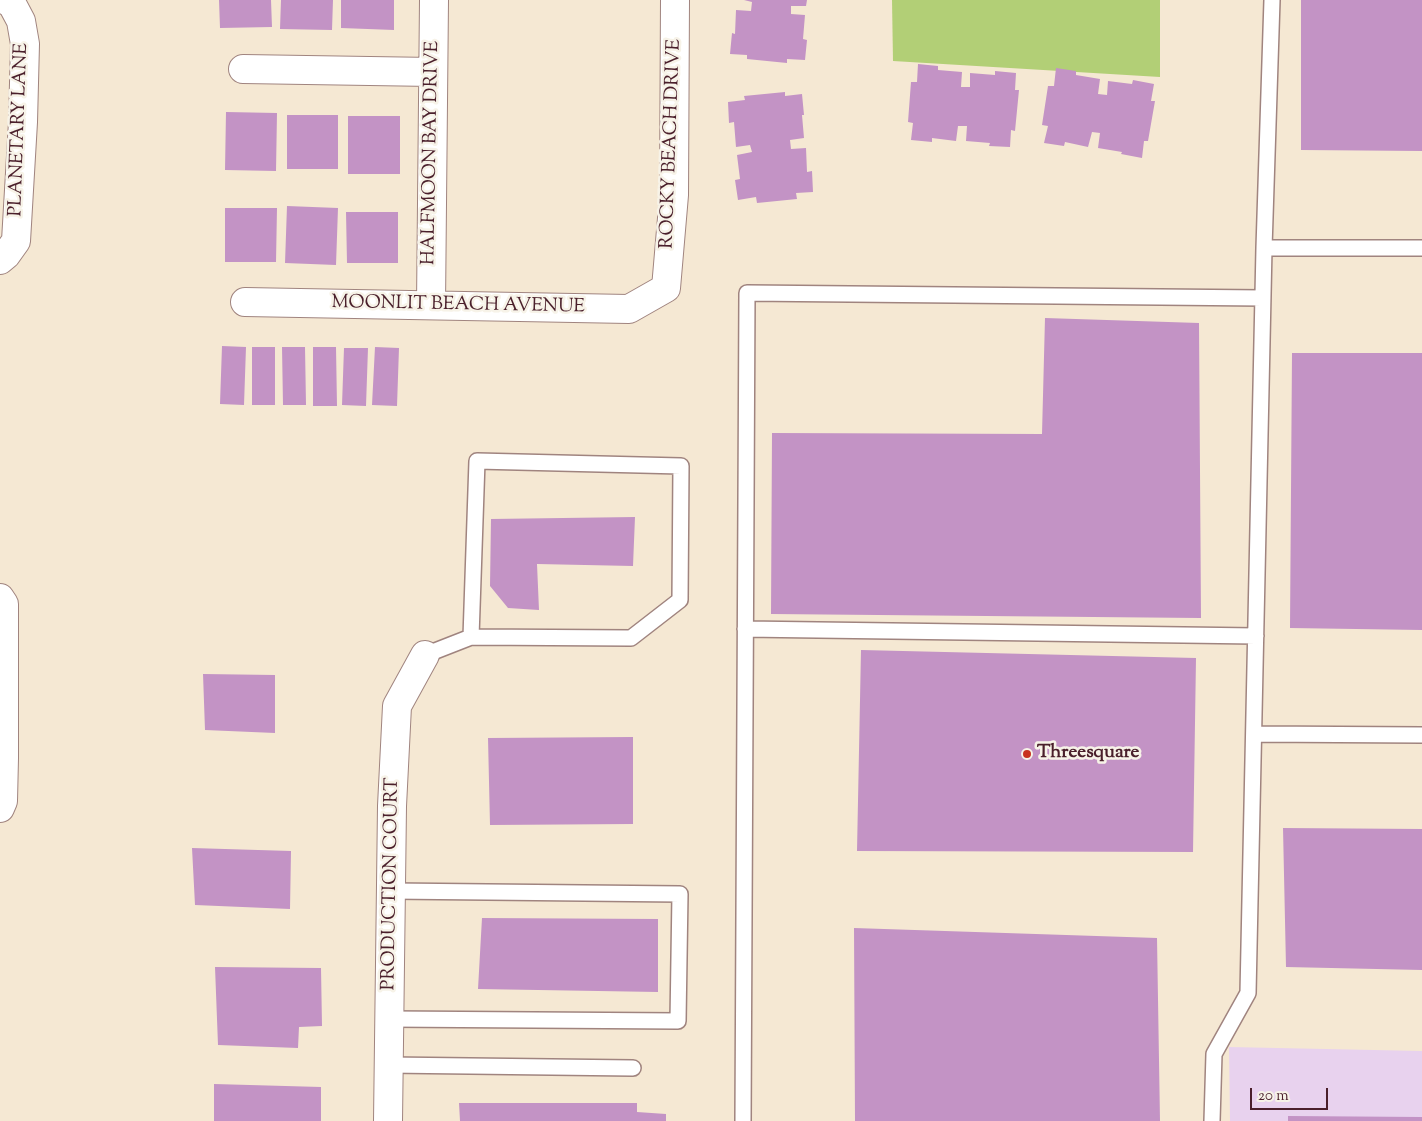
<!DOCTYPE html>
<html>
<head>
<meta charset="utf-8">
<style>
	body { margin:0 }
	#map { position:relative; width:1422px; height:1121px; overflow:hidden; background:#f5e8d3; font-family:"Sorts Mill Goudy",serif }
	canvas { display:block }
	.scale { position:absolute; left:1250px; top:1088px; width:78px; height:22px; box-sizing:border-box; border:2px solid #4a1f2b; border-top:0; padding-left:6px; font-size:15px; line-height:18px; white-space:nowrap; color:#4a1f2b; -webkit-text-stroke:4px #f7f3e8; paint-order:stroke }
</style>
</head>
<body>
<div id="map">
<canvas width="1422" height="1121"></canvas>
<div class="scale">20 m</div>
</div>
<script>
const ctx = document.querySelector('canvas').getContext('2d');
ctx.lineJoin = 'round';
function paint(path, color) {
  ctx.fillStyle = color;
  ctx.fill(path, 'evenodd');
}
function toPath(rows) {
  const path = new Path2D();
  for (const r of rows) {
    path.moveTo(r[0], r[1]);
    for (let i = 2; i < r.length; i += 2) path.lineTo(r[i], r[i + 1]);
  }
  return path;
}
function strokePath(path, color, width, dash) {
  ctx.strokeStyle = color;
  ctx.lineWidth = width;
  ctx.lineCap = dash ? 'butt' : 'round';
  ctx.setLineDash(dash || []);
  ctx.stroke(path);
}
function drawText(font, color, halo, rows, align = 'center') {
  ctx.font = font + ' "Sorts Mill Goudy",serif';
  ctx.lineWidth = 5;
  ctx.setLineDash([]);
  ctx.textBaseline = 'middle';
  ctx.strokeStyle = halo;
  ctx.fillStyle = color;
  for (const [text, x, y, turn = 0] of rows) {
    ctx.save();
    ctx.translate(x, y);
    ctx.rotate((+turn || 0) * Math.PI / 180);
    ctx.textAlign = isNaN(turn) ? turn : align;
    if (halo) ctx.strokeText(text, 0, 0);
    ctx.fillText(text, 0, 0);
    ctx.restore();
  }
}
paint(toPath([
	[1229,1047,1422,1051,1422,1121,1230,1121]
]), '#e8d2ee');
paint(toPath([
	[892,0,1160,0,1160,77,893,61]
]), '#b2cf76');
paint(toPath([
	[219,0,271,0,272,27,220,28],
	[281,0,333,0,332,30,280,29],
	[341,0,394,0,394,30,341,28],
	[744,0,807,0,806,6,791,6,791,14,805,15,803,39,807,40,805,60,787,59,787,63,747,59,747,55,730,54,732,33,735,34,736,10,751,11,752,2],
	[1301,0,1422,0,1422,151,1301,150],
	[918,64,938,66,938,70,962,72,961,87,970,87,970,73,995,75,995,71,1016,73,1015,90,1019,90,1015,131,1011,130,1010,147,989,146,990,143,966,141,967,126,958,126,956,141,932,138,932,142,911,140,913,123,908,122,911,82,917,82],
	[1056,68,1076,71,1076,75,1100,79,1098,94,1107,95,1108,81,1132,84,1133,80,1154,84,1151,101,1155,101,1148,141,1144,141,1142,158,1121,154,1122,152,1098,148,1100,133,1092,132,1088,147,1065,142,1064,146,1044,143,1048,126,1042,125,1048,86,1054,86],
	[785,92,785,96,802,94,804,115,802,115,804,138,790,140,791,149,806,148,807,172,812,171,813,192,796,193,797,199,757,203,756,197,738,200,735,180,740,179,737,155,752,152,750,145,736,147,734,122,729,123,728,102,745,100,744,96],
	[226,112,277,113,276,171,225,170],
	[287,115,338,115,338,169,287,169],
	[348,116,400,116,400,174,348,174],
	[287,206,338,208,336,265,285,263],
	[225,208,277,208,276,262,225,262],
	[346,212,398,212,398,263,347,263],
	[1045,318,1199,323,1201,618,771,614,772,433,1042,434],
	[222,346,246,347,244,405,220,404],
	[252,347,275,347,275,405,252,405],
	[282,347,305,347,306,405,283,405],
	[313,347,336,347,337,406,313,406],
	[375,347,399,348,397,406,372,405],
	[344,348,368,348,366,406,342,405],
	[1292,353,1422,353,1422,630,1290,628],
	[635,517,633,566,537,564,539,610,508,608,490,586,491,519],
	[861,650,1196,658,1193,852,857,851],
	[203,674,275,675,275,733,205,730],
	[633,737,633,824,490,825,488,738],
	[1283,828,1422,829,1422,970,1286,967],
	[192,848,291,851,290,909,195,905],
	[482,918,658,919,658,992,478,989],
	[854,928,1157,938,1160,1121,855,1121],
	[215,967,321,968,322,1026,299,1027,298,1048,218,1045],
	[214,1084,321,1087,321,1121,214,1121],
	[459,1103,637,1103,637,1112,666,1114,666,1121,460,1121],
	[1288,1116,1422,1117,1422,1121,1288,1121]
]), '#c393c5');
const lane = toPath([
	[1264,248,1272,0],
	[745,629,1256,636],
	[425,655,471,637,631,638,680,600,681,466,477,461,471,637],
	[1254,734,1422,735],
	[389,1019,678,1021,680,894,391,891],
	[388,1065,633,1068],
	[743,1121,747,293,1263,298],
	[1212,1121,1214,1054,1248,993,1264,248,1422,248]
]);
const street = toPath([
	[243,69,433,72],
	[0,260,6,255,16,241,23,122,25,44,21,21,12,4,5,0],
	[245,302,629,309,666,288,674,195,675,0],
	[431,305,434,0],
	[0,598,4,604,4,758,3,801,0,808],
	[388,1121,392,806,397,706,425,655]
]);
strokePath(lane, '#a0847f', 18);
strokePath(street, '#a0847f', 30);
strokePath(lane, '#fff', 15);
strokePath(street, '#fff', 28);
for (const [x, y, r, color] of [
	[1027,754,5,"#c8321e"]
]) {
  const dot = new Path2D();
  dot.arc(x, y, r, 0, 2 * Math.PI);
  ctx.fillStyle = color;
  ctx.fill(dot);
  strokePath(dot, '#f7f3e8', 2);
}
drawText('19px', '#4a1f2b', '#f7f3e8', [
	["PLANETARY LANE",20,130,-88],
	["ROCKY BEACH DRIVE",672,144,-88],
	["HALFMOON BAY DRIVE",432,153,-89],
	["MOONLIT BEACH AVENUE",458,306,1],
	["PRODUCTION COURT",392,884,-89]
]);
drawText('bold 19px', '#4a1f2b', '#f7f3e8', [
	["Threesquare",1037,754]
], 'left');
</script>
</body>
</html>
